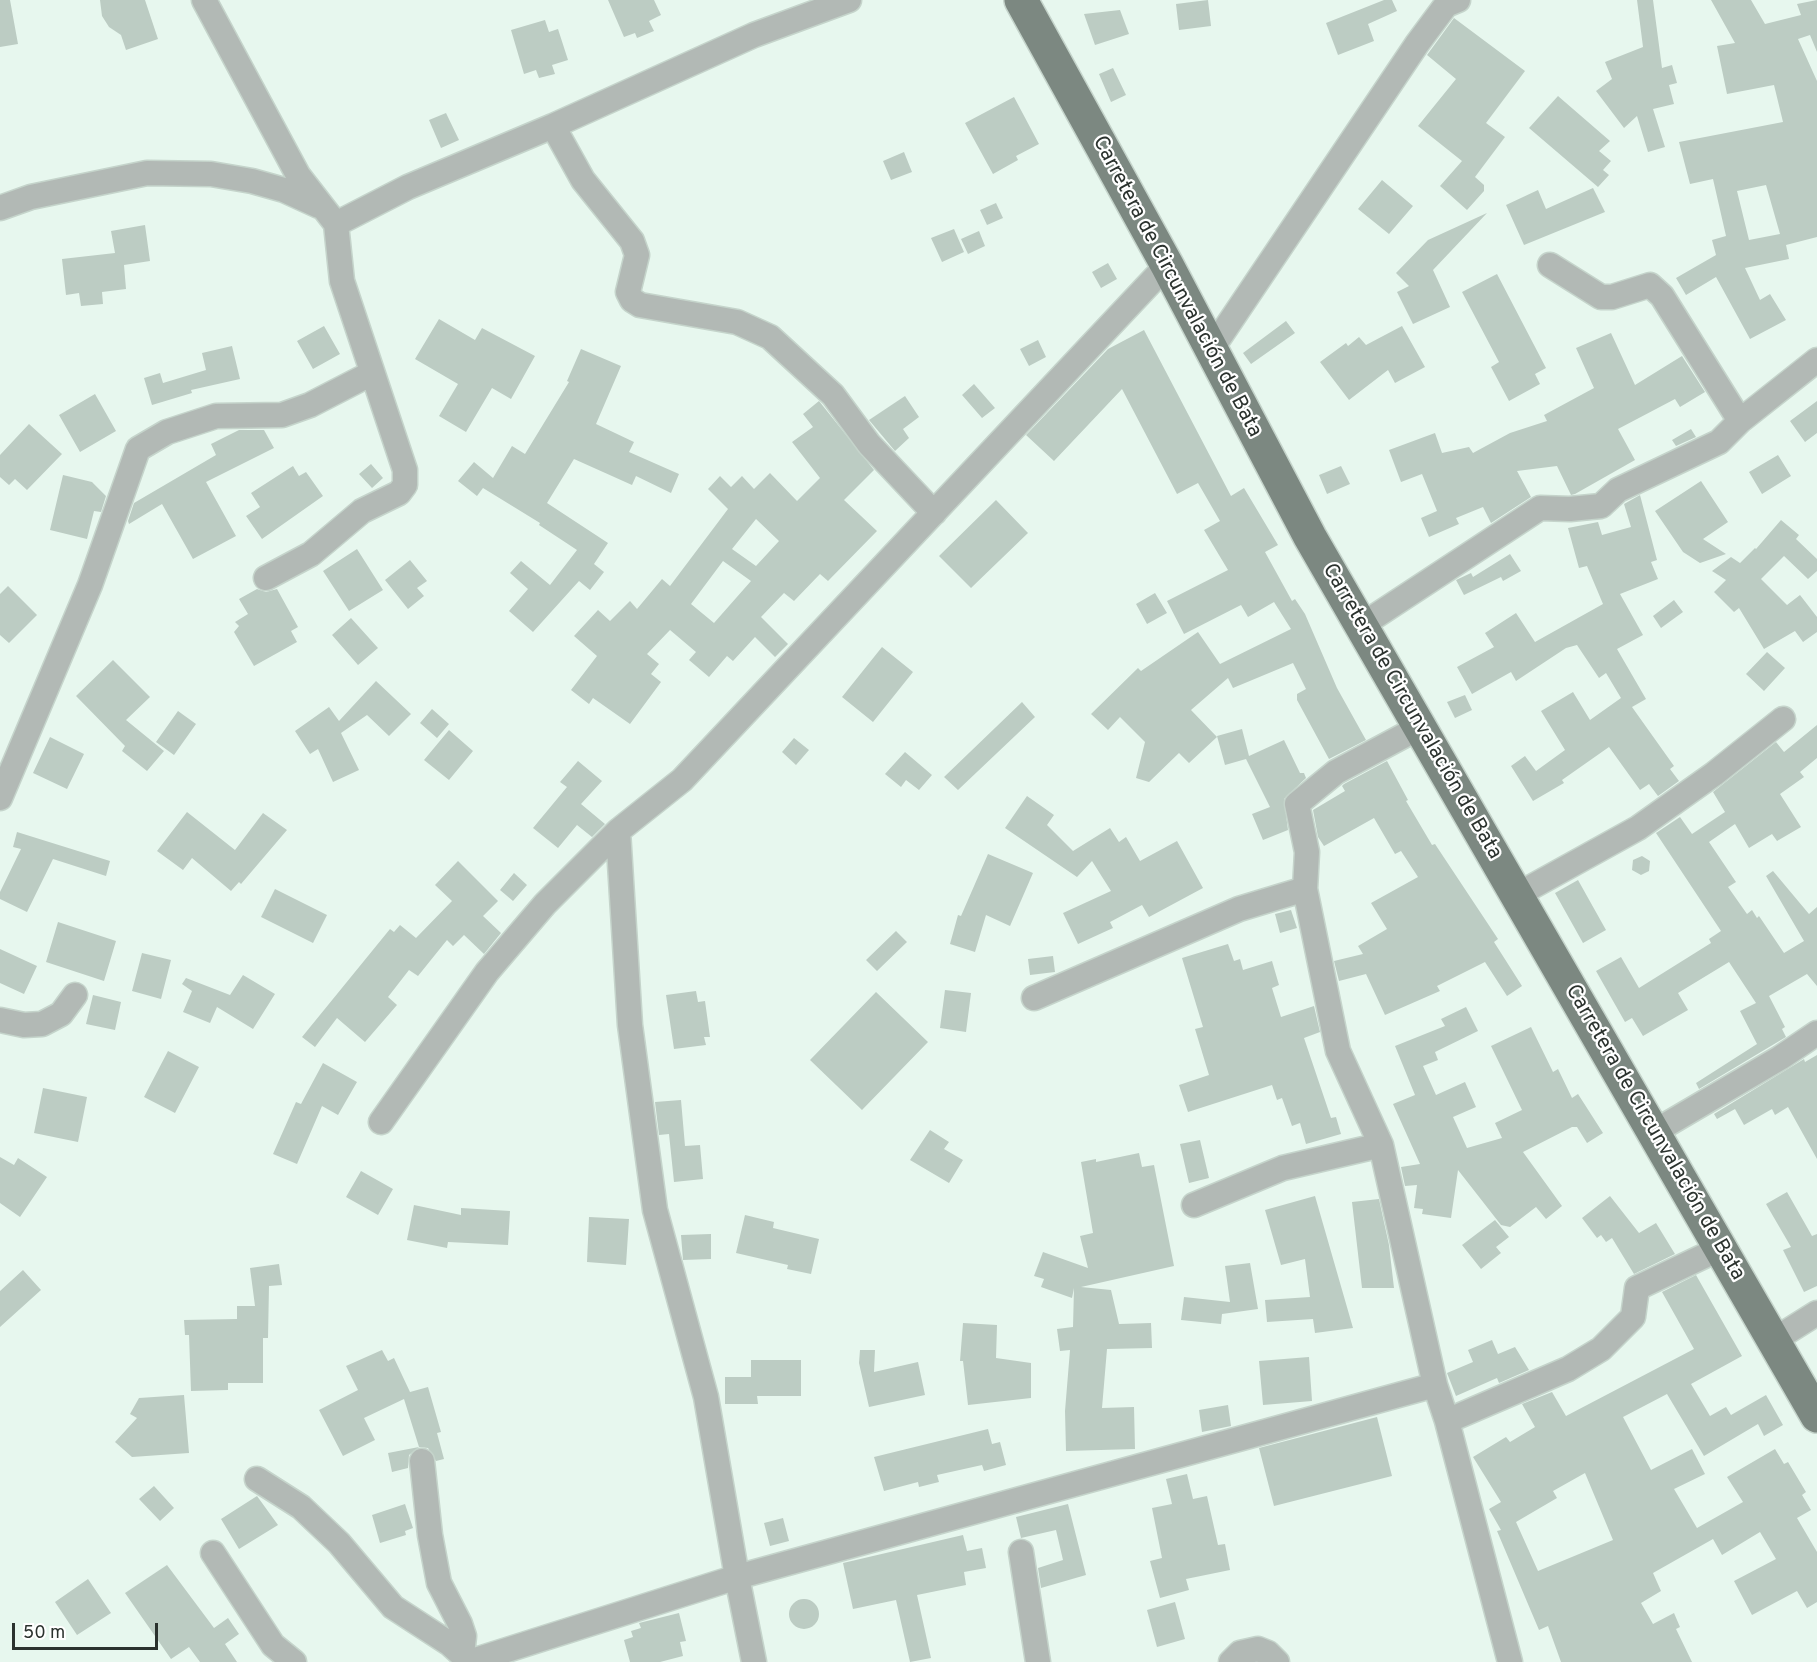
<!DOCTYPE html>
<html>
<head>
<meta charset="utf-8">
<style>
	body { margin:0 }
	#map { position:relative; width:1817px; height:1662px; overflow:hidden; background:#e7f7ee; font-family:Overpass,sans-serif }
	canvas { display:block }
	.scale { position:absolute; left:12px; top:1623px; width:146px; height:27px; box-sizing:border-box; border:3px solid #2b322e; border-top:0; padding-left:8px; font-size:18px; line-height:21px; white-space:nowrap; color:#2b322e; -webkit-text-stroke:4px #fff; paint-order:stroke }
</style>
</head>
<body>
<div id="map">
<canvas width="1817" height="1662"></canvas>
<div class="scale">50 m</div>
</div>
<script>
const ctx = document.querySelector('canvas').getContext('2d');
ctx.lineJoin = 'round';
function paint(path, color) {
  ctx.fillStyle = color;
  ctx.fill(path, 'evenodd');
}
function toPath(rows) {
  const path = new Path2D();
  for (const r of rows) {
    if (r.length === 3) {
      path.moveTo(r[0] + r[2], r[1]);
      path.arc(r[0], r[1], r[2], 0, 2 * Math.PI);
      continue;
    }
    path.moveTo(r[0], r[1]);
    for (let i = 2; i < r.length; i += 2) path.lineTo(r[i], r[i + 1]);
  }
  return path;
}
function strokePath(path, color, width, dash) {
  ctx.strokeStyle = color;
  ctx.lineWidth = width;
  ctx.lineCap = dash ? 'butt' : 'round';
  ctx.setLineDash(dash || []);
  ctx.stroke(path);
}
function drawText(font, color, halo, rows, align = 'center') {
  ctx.font = font + ' Overpass,sans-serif';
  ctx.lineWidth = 4.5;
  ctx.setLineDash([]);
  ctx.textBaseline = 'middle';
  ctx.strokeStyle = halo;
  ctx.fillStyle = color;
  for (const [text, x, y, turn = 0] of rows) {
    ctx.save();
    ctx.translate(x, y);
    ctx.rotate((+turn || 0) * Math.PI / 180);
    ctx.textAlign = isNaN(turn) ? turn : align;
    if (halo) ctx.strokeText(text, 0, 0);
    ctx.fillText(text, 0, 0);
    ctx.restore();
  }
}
paint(toPath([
	[0,0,10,0,18,44,0,47],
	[100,0,145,0,158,39,126,50,121,35,109,27,102,16],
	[608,0,654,0,661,15,649,21,654,31,637,38,635,33,624,37],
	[1208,0,1211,26,1179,30,1176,4],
	[1384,0,1392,0,1397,11,1368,24,1374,41,1338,55,1326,23],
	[1637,0,1653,0,1662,68,1672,65,1677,83,1669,85,1674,104,1653,109,1665,147,1648,152,1637,116,1624,128,1596,91,1612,79,1605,62,1643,47],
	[1711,0,1751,0,1765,24,1801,15,1797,4,1817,0,1817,52,1810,35,1798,39,1817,81,1817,237,1786,245,1789,259,1745,268,1760,300,1770,294,1786,320,1750,339,1716,277,1686,295,1676,278,1716,255,1712,240,1726,236,1713,179,1690,184,1679,142,1783,122,1774,85,1727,94,1717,46,1735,43],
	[1766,185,1780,234,1749,240,1737,191],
	[1120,10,1129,34,1095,45,1084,14],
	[1454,18,1525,71,1486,123,1505,137,1475,177,1484,185,1484,191,1467,210,1440,186,1462,161,1418,126,1456,79,1427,55],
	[545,20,549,32,558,29,568,60,552,65,555,74,539,78,536,70,524,74,511,30],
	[1113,68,1126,95,1111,102,1099,74],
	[1558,96,1610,141,1599,151,1611,161,1603,170,1609,175,1598,187,1529,128],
	[1014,97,1039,144,1016,156,1018,160,993,174,965,123],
	[446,113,459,140,441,148,429,120],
	[904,152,912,172,891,180,883,161],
	[1382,180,1413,206,1389,234,1358,209],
	[1593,188,1605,212,1524,245,1506,205,1538,190,1546,209],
	[996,203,1003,218,987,225,980,210],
	[1487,213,1433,270,1450,307,1413,324,1397,292,1409,286,1396,273,1428,240],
	[145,225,150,261,124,265,126,289,102,292,103,304,81,306,79,293,66,295,62,259,115,253,111,231],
	[954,229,964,252,942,262,931,238],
	[979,231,985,246,968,254,961,239],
	[1108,263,1117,279,1101,288,1092,272],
	[1497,274,1546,368,1535,374,1540,384,1509,401,1491,367,1499,362,1462,292],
	[439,319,475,340,482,328,535,356,511,399,492,388,466,432,439,416,458,384,415,359],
	[1286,321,1295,333,1251,364,1243,353],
	[324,326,340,354,313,369,297,341],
	[1402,326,1425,367,1395,383,1388,370,1349,400,1320,362,1346,343,1348,346,1359,337,1366,345],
	[1144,330,1231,496,1244,488,1278,545,1265,552,1292,601,1295,599,1305,614,1337,688,1366,740,1329,759,1297,700,1297,694,1306,689,1293,663,1233,688,1228,678,1191,710,1217,737,1189,763,1179,753,1149,782,1136,778,1145,742,1120,717,1108,730,1091,714,1138,668,1141,671,1198,632,1220,664,1291,629,1274,602,1248,617,1241,605,1184,634,1167,601,1228,570,1204,530,1220,521,1198,483,1177,494,1122,389,1054,461,1026,435,1108,349],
	[1611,333,1635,385,1682,356,1705,392,1680,407,1675,399,1618,429,1635,460,1575,494,1571,495,1557,466,1517,471,1531,497,1491,523,1483,507,1456,518,1459,524,1429,537,1421,518,1437,511,1422,474,1401,482,1389,450,1435,433,1442,453,1469,447,1473,453,1510,433,1547,421,1544,415,1594,388,1576,348],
	[1038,340,1046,357,1029,366,1020,349],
	[232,346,240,379,191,390,192,393,152,405,144,378,160,373,163,383,206,370,202,353],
	[581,349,621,366,596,424,634,442,629,452,679,474,671,493,636,476,632,485,574,459,547,503,608,543,594,564,604,572,590,590,579,581,533,632,509,611,528,589,510,573,521,561,550,585,577,550,539,525,540,523,483,488,477,496,458,481,474,462,493,478,512,446,525,454,569,382,567,381],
	[974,384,995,408,982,418,962,395],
	[95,394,116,431,80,452,59,415],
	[905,396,919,417,903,429,909,438,895,451,869,420],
	[819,401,874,470,844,500,877,531,828,581,820,574,794,601,784,593,761,617,788,644,775,657,755,637,733,661,727,656,709,677,689,660,696,652,670,630,647,654,659,664,651,674,661,682,630,724,593,698,589,704,571,690,597,656,574,636,598,610,610,621,630,601,637,609,662,579,670,586,728,509,708,489,720,476,731,487,742,476,754,489,770,473,797,501,820,478,792,442,813,427,803,414],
	[756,519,779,541,756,566,732,549],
	[723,561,751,581,714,623,691,604],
	[1817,401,1817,433,1805,442,1790,421],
	[29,424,62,454,27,490,15,479,9,485,0,477,0,455],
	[1691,429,1696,437,1676,446,1672,440],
	[239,430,264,430,274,448,206,482,236,536,193,559,162,504,129,524,128,521,134,503,216,455,211,444],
	[1778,455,1791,476,1762,494,1749,472],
	[371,464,383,478,372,488,359,474],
	[293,466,299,476,306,472,323,496,262,539,246,516,260,507,251,493],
	[1341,466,1350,484,1327,494,1319,475],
	[63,475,92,482,106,496,101,512,94,511,87,539,50,530],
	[1701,481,1728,522,1703,539,1726,554,1700,563,1683,552,1655,511],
	[1640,495,1657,560,1651,562,1658,579,1620,594,1643,635,1617,649,1646,699,1632,707,1674,766,1670,769,1679,781,1658,796,1649,784,1640,790,1609,747,1562,780,1564,783,1533,801,1511,766,1525,756,1536,771,1565,750,1541,711,1573,692,1590,720,1621,698,1606,673,1599,678,1577,645,1566,648,1516,681,1511,672,1472,694,1457,667,1494,647,1485,633,1516,613,1535,642,1603,604,1587,566,1579,568,1568,528,1598,522,1602,535,1631,527,1624,504],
	[996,500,1028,533,971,588,939,556],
	[1781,520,1799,535,1796,539,1817,559,1817,571,1808,579,1784,556,1761,579,1787,605,1800,595,1817,617,1817,632,1803,642,1795,631,1764,649,1739,608,1734,612,1714,592,1726,580,1712,571,1731,557,1740,563,1755,548,1756,549],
	[357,549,383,590,349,611,323,571],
	[1510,554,1521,571,1503,581,1501,577,1464,595,1456,580,1471,573,1473,577],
	[410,560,427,581,417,588,424,596,408,609,385,580],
	[8,586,37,615,9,643,0,635,0,594],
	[257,589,266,592,277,589,298,627,291,631,297,642,254,666,234,632,239,626,235,622,248,614,239,599],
	[1155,593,1167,613,1147,624,1136,604],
	[1674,600,1683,612,1661,628,1653,616],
	[351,618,378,648,358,665,332,635],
	[882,647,913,672,873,722,842,697],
	[1767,652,1785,668,1764,691,1746,674],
	[113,660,150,697,126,720,164,751,147,771,122,751,125,746,76,696],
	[376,681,411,714,389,736,367,715,341,733,359,770,333,782,318,749,310,754,295,731,329,707,339,721],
	[1465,695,1472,710,1455,718,1447,702],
	[1022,702,1035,717,958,790,944,777],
	[432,709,449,724,437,738,420,723],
	[178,711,196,724,174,755,156,742],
	[1817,725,1817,758,1800,772,1804,777,1780,794,1801,827,1777,841,1772,834,1749,848,1735,824,1709,842,1736,882,1728,887,1747,914,1752,910,1757,918,1759,916,1784,953,1804,941,1766,876,1773,871,1809,914,1817,907,1817,986,1807,974,1769,996,1785,1027,1782,1029,1786,1037,1699,1089,1696,1083,1757,1044,1740,1011,1756,1003,1729,962,1678,993,1688,1010,1643,1036,1632,1018,1625,1022,1596,971,1621,957,1639,988,1711,943,1709,939,1721,931,1656,833,1680,817,1692,834,1725,812,1713,792,1776,742,1784,752],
	[1242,729,1249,756,1284,740,1300,773,1304,773,1306,778,1284,799,1288,830,1263,840,1252,814,1270,807,1246,759,1225,765,1217,736],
	[449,730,473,751,449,780,424,760],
	[50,737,84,754,67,789,33,773],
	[794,738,809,750,796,765,782,752],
	[905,752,932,775,919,790,906,780,901,787,885,774],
	[578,761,602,781,581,804,605,824,592,837,577,825,558,848,533,828,567,787,560,782],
	[1387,761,1408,800,1406,801,1432,845,1435,844,1498,939,1494,942,1522,986,1507,996,1485,962,1437,986,1440,991,1385,1015,1366,974,1339,981,1334,961,1363,954,1358,946,1387,929,1371,903,1418,877,1401,851,1395,854,1374,818,1324,846,1318,837,1313,810,1345,791,1342,786,1344,784],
	[1027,796,1054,815,1047,825,1073,851,1110,828,1119,842,1126,837,1140,861,1177,841,1203,888,1149,917,1142,905,1110,922,1113,928,1078,944,1063,913,1111,891,1092,861,1077,877,1005,828],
	[187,812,235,850,263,813,287,830,241,884,239,882,231,891,192,858,183,870,157,851],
	[17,832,110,861,106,876,53,859,27,912,0,899,0,892,21,849,13,847],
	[988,854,1033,873,1010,926,986,915,975,952,950,944,958,915,961,916],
	[1642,856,1650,861,1649,871,1641,875,1632,870,1633,860],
	[458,861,498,901,483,916,501,933,484,954,464,935,453,946,447,940,418,976,409,970,388,997,397,1005,365,1042,337,1018,315,1047,302,1037,390,929,394,932,400,925,416,938,452,901,435,885],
	[514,873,527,885,513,901,500,890],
	[1578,880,1606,930,1583,943,1555,893],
	[275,889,327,915,313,943,261,917],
	[1291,910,1297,928,1280,933,1275,914],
	[58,922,116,941,104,981,46,962],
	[896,931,907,942,877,971,866,960],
	[1228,944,1234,961,1240,959,1243,970,1272,961,1279,985,1272,988,1281,1017,1314,1006,1320,1032,1304,1038,1331,1118,1336,1117,1341,1134,1306,1144,1300,1123,1292,1126,1282,1098,1277,1100,1272,1085,1188,1112,1179,1085,1209,1075,1195,1029,1203,1027,1182,958],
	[0,949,37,966,24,994,0,983],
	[142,953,171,960,161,999,132,991],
	[1053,956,1055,972,1030,975,1028,959],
	[243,975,275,994,253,1029,217,1007,210,1023,183,1012,192,991,182,984,186,978,230,995],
	[945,990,971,993,966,1032,940,1028],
	[696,991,698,1002,705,1001,710,1037,704,1037,706,1045,674,1049,666,995],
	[876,992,928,1042,862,1110,810,1060],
	[93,995,121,1002,115,1030,86,1024],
	[1466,1007,1478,1031,1435,1052,1438,1060,1423,1066,1436,1095,1465,1082,1476,1107,1453,1117,1467,1148,1502,1138,1495,1123,1522,1110,1491,1046,1531,1027,1553,1072,1558,1069,1572,1098,1578,1094,1603,1133,1587,1143,1577,1127,1572,1127,1523,1152,1562,1206,1546,1219,1536,1207,1510,1227,1501,1225,1458,1170,1451,1218,1422,1214,1423,1209,1414,1208,1417,1185,1405,1186,1401,1167,1420,1164,1393,1104,1415,1095,1395,1046,1445,1026,1441,1019],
	[168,1051,199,1067,175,1113,144,1097],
	[1817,1055,1817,1159,1788,1107,1775,1115,1772,1109,1744,1125,1735,1109,1717,1119,1714,1114,1804,1059,1805,1062],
	[323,1063,357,1082,338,1115,322,1106,297,1164,273,1154,296,1102,301,1104],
	[43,1088,87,1097,78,1142,34,1133],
	[681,1100,685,1146,700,1145,703,1179,674,1182,669,1134,659,1135,655,1102],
	[930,1130,949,1142,944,1149,963,1160,949,1183,910,1160],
	[1200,1140,1209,1178,1189,1183,1180,1144],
	[1139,1153,1142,1167,1154,1165,1174,1266,1081,1287,1111,1290,1119,1324,1151,1323,1152,1348,1107,1349,1102,1408,1134,1407,1135,1449,1066,1451,1065,1411,1070,1350,1060,1351,1057,1329,1073,1327,1074,1288,1072,1298,1041,1287,1044,1279,1034,1276,1043,1252,1088,1268,1080,1236,1093,1233,1081,1162,1096,1159,1096,1162],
	[0,1157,14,1165,18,1158,47,1177,20,1217,0,1203],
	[361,1171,393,1189,378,1215,346,1197],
	[1787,1192,1812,1236,1817,1234,1817,1286,1804,1292,1783,1250,1791,1247,1766,1204],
	[1315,1196,1353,1328,1315,1333,1313,1319,1267,1322,1265,1300,1310,1297,1305,1259,1281,1265,1265,1210],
	[1610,1196,1639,1233,1656,1223,1675,1254,1634,1274,1612,1238,1606,1242,1601,1235,1597,1238,1582,1218],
	[1379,1199,1389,1245,1394,1288,1362,1288,1352,1202],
	[414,1205,461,1215,461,1208,510,1211,508,1245,448,1242,447,1248,407,1240],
	[745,1215,774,1222,773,1228,819,1239,811,1274,787,1269,788,1265,736,1253],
	[589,1217,629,1219,626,1265,587,1262],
	[1495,1220,1509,1237,1496,1247,1501,1253,1481,1269,1462,1245],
	[711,1234,711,1259,683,1260,681,1235],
	[1250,1263,1258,1309,1222,1314,1221,1324,1181,1320,1184,1297,1230,1302,1225,1266],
	[279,1264,282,1285,269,1286,268,1338,263,1338,263,1383,228,1383,228,1390,191,1391,189,1335,185,1335,184,1320,237,1319,237,1306,255,1306,250,1268],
	[23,1270,41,1290,0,1327,0,1291],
	[1696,1275,1742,1356,1691,1384,1710,1416,1726,1407,1731,1415,1766,1395,1783,1425,1764,1436,1758,1424,1704,1456,1667,1394,1623,1417,1651,1470,1692,1449,1705,1474,1674,1489,1697,1528,1743,1502,1727,1477,1775,1449,1784,1464,1788,1462,1806,1492,1802,1495,1811,1510,1797,1518,1817,1552,1817,1602,1807,1608,1797,1591,1752,1615,1734,1581,1776,1559,1760,1532,1722,1555,1713,1539,1653,1573,1661,1591,1641,1603,1653,1624,1674,1613,1680,1627,1676,1629,1692,1662,1561,1662,1548,1626,1539,1630,1497,1531,1501,1530,1489,1509,1501,1502,1473,1457,1506,1437,1510,1442,1535,1427,1522,1404,1552,1392,1566,1416,1694,1349,1662,1292],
	[1585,1473,1613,1540,1538,1571,1516,1522,1557,1498,1553,1491],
	[963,1323,997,1325,996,1358,1031,1363,1031,1398,968,1405,963,1361,960,1361],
	[1492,1340,1498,1354,1515,1347,1529,1370,1499,1383,1497,1378,1456,1396,1447,1373,1473,1362,1468,1350],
	[382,1350,388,1361,394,1358,410,1392,428,1387,441,1432,437,1433,444,1459,436,1461,428,1448,419,1447,404,1399,364,1418,375,1440,343,1456,319,1410,358,1390,346,1366],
	[860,1350,875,1350,874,1372,918,1362,925,1395,869,1407,859,1363],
	[1309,1357,1312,1401,1263,1405,1259,1361],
	[751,1360,801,1360,801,1396,757,1396,758,1404,725,1404,725,1377,751,1377],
	[184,1395,189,1453,132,1457,115,1442,137,1418,130,1414,139,1398],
	[1228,1405,1231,1426,1202,1432,1199,1410],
	[1377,1417,1392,1476,1274,1506,1259,1448],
	[988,1429,992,1444,1000,1442,1006,1465,984,1471,982,1465,937,1475,939,1482,919,1487,918,1482,884,1491,874,1457],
	[419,1447,409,1455,408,1468,392,1472,388,1453],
	[1187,1474,1193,1499,1207,1496,1218,1545,1225,1544,1230,1570,1186,1579,1189,1590,1160,1598,1150,1561,1162,1558,1152,1508,1172,1504,1166,1479],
	[154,1486,174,1508,160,1521,139,1499],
	[257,1496,278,1525,239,1549,221,1519],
	[405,1504,413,1528,405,1531,406,1535,380,1543,372,1515],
	[1068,1504,1086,1575,1041,1588,1038,1568,1063,1560,1056,1530,1021,1538,1016,1517],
	[783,1518,789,1541,770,1546,764,1523],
	[963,1535,967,1551,982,1548,986,1568,964,1572,966,1585,917,1595,931,1658,910,1662,896,1600,853,1609,843,1563],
	[167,1565,214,1628,228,1618,239,1634,225,1644,237,1662,200,1662,189,1647,171,1659,125,1593],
	[88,1579,111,1613,77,1635,55,1602],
	[804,1614,15],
	[1175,1602,1185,1639,1157,1647,1147,1610],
	[679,1613,686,1641,680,1642,683,1656,660,1662,630,1662,624,1640,633,1637,631,1631,641,1628,639,1623]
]), '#bcccc3');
const minor = toPath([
	[204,0,298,175,336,224,342,281,405,470,405,485,399,493,362,511,311,554,266,578],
	[553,126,583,180,632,241,637,255,628,292,632,300,640,305,737,322,770,337,833,395,869,444,934,513],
	[0,208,31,197,147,173,211,174,252,181,284,190,319,206],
	[336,224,408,187,553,126,754,35,849,0],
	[1550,265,1601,297,1612,297,1650,285,1662,296,1740,421],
	[1211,350,1417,44,1446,5,1458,0],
	[1362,625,1540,508,1570,509,1601,506,1618,490,1719,442,1740,421,1817,360],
	[1420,727,1336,772,1297,804,1307,852,1305,889,1338,1051,1381,1145,1435,1385,1447,1421,1510,1662],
	[0,798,90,585,138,449,167,432,216,416,282,415,310,405,372,373],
	[618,831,630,1025,655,1210,706,1397,737,1577,754,1662],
	[1517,895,1638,828,1714,774,1783,719],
	[1034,998,1239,909,1305,889],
	[0,1020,24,1025,42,1024,61,1014,75,995],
	[381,1122,487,972,545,904,618,831,682,780,1167,265],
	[1654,1132,1780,1058,1817,1033],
	[1194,1205,1283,1168,1381,1145],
	[1774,1340,1817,1313],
	[1447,1421,1568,1369,1601,1349,1633,1317,1637,1288,1721,1248],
	[422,1461,430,1535,439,1583,460,1624,464,1636,462,1655],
	[257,1479,301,1507,339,1543,393,1607,450,1644,470,1662],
	[1021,1552,1038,1662],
	[213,1553,273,1645,294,1662],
	[469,1662,737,1577,1435,1385],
	[1231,1662,1240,1653,1258,1649,1268,1653,1277,1662]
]);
const primary = toPath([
	[1021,0,1167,265,1310,537,1817,1416]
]);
strokePath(minor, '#c5d4cb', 27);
strokePath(primary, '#c5d4cb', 36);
strokePath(minor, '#b2b9b5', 24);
strokePath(primary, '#7c8881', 33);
drawText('21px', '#2b322e', '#fff', [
	["Carretera de Circunvalación de Bata",1176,287,62],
	["Carretera de Circunvalación de Bata",1411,712,60],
	["Carretera de Circunvalación de Bata",1654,1133,60]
]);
</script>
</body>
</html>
